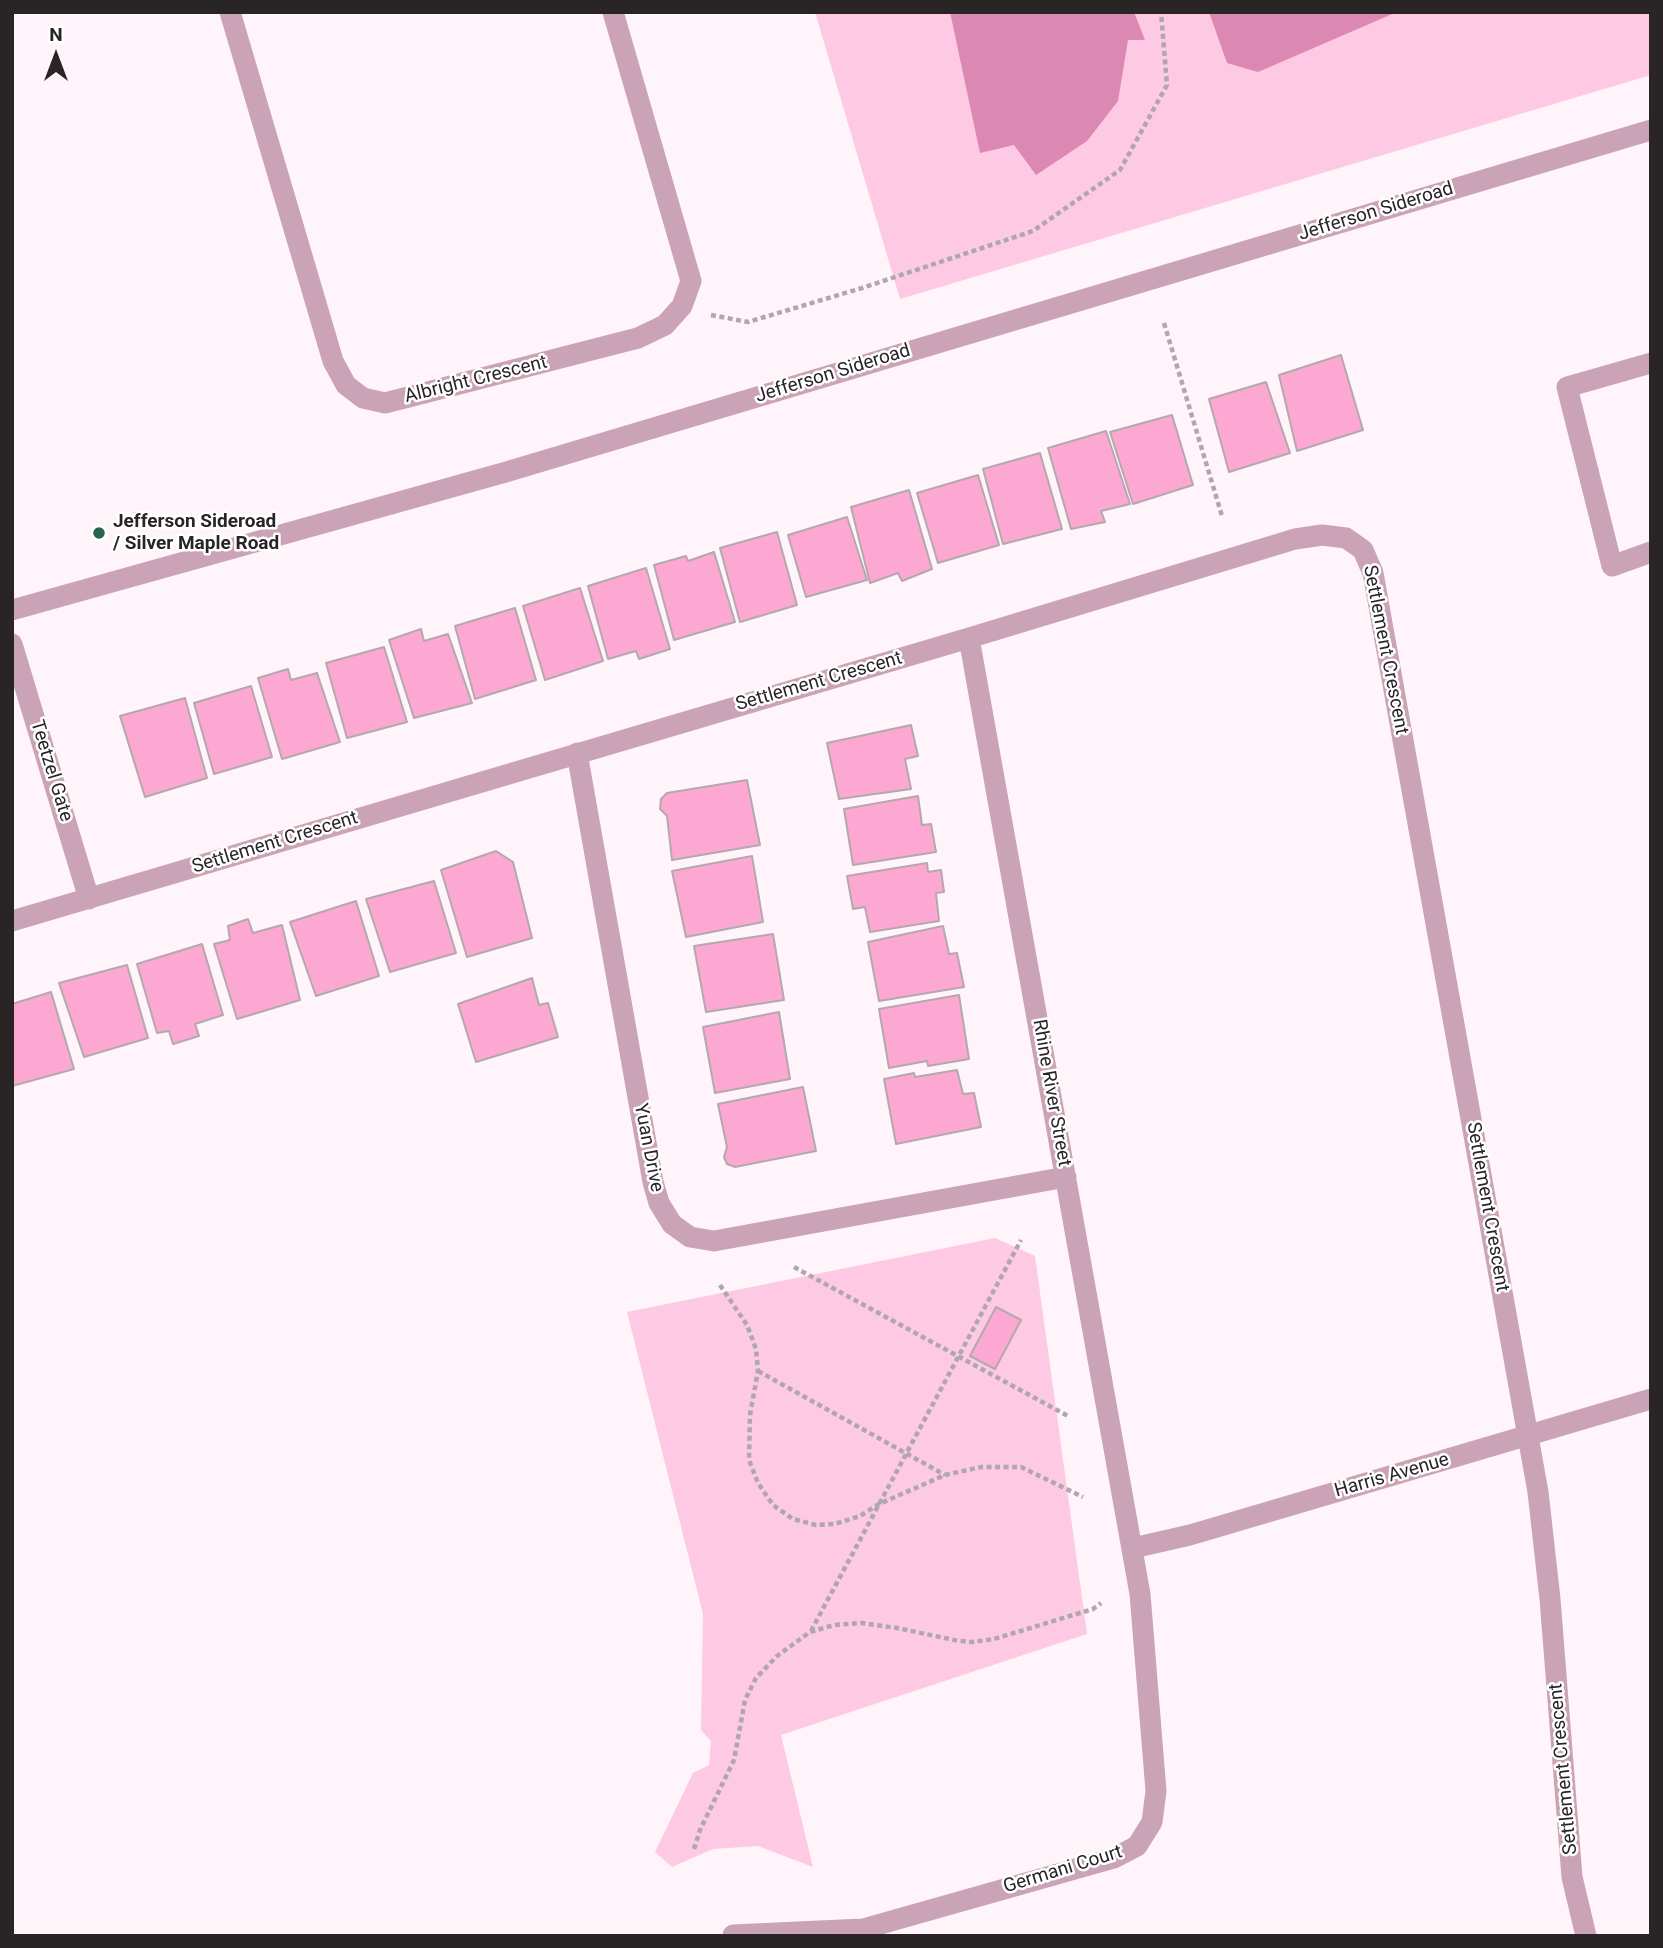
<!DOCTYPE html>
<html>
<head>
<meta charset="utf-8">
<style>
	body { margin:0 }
	#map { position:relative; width:1663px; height:1948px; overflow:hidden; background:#fff4f9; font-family:Roboto,sans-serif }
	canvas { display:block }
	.frame { position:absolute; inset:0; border:14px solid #292527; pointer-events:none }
	.north { position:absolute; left:21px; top:21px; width:70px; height:70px; -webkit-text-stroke:5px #fff; paint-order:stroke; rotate:0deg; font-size:19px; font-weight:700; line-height:28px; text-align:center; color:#292527 }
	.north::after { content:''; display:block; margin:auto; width:24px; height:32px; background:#292527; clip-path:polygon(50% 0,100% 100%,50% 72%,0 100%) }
</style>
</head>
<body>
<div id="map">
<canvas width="1663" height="1948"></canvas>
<div class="frame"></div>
<div class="north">N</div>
</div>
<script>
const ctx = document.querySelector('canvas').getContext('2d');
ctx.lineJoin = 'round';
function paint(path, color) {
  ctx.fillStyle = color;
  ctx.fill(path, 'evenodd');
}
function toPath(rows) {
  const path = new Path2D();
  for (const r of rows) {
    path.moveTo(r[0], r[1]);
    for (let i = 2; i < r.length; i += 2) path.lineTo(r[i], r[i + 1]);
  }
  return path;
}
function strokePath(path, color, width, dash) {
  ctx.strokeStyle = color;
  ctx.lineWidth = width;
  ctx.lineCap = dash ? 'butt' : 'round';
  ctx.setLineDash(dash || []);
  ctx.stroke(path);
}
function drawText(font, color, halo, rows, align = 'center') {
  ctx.font = font + ' Roboto,sans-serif';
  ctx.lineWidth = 5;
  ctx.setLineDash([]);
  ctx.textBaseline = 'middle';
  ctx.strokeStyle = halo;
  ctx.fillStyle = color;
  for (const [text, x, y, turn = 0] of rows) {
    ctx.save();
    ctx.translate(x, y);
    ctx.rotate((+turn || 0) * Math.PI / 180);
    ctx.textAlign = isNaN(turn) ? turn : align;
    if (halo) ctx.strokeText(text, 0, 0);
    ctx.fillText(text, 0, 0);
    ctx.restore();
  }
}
paint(toPath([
	[815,12,1651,12,1651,75,900,299],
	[995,1238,1035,1256,1087,1634,781,1735,813,1867,758,1846,713,1849,672,1867,655,1852,693,1773,709,1765,711,1741,701,1730,703,1614,627,1312]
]), '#fec9e2');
paint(toPath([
	[950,12,1134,12,1145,40,1128,40,1118,101,1087,141,1036,175,1014,145,980,153],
	[1209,12,1397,12,1258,72,1227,63]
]), '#db88b3');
const building = toPath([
	[1341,355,1363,430,1297,451,1279,375,1341,355],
	[1266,382,1290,453,1229,472,1209,399,1266,382],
	[1172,415,1193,485,1133,504,1110,432,1172,415],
	[1106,431,1130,504,1101,511,1105,522,1071,529,1048,448,1106,431],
	[1040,453,1062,529,1003,544,983,469,1040,453],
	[978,475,999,545,938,563,917,493,978,475],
	[909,490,932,569,902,581,898,573,870,583,851,507,909,490],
	[847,517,867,580,806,597,788,535,847,517],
	[777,532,797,605,740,622,720,548,777,532],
	[714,552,735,622,674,640,654,565,686,556,688,561,714,552],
	[646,568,670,649,639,659,636,651,608,659,588,586,646,568],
	[580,588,603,661,545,680,523,606,580,588],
	[515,608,536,680,475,699,455,626,515,608],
	[421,629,424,641,448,634,472,703,414,718,389,640,421,629],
	[384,647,407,722,347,738,326,663,384,647],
	[288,669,291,680,317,673,340,742,282,759,258,678,288,669],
	[251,686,272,757,214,774,194,703,251,686],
	[185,698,207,778,145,797,120,716,185,698],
	[911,725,918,756,905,759,911,789,839,799,827,743,911,725],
	[747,780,760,845,672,860,667,816,660,809,661,799,667,793,747,780],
	[918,796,922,825,931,824,936,852,853,865,844,809,918,796],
	[496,851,513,862,532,938,467,957,441,870,496,851],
	[752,856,763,922,686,937,672,871,752,856],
	[927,863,928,872,941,870,944,892,936,893,939,921,870,932,865,907,853,909,847,876,927,863],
	[434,881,456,953,390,972,366,899,434,881],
	[356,901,379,976,316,996,290,922,356,901],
	[248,919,253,933,282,925,300,1000,237,1019,214,944,230,940,228,926,248,919],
	[943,926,949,954,957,953,964,987,879,1001,868,942,943,926],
	[773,934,784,1000,706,1012,694,946,773,934],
	[202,944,223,1015,195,1024,199,1036,173,1044,169,1031,157,1033,137,964,202,944],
	[127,965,148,1038,84,1057,59,983,127,965],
	[532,978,539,1005,548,1003,558,1037,476,1062,458,1004,532,978],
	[51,992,74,1069,12,1086,12,1004,51,992],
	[959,995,969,1059,928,1066,927,1061,889,1068,879,1009,959,995],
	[779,1012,790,1079,715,1093,703,1027,779,1012],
	[957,1070,963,1094,974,1093,981,1127,896,1144,884,1079,914,1073,915,1077,957,1070],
	[803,1087,816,1151,735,1167,727,1164,724,1157,727,1147,718,1104,803,1087],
	[996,1307,1021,1320,995,1369,970,1356,996,1307]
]);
paint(building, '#fda8d3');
strokePath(building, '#b3a9ad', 2);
strokePath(toPath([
	[711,315,748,322,862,288,1033,231,1120,170,1167,85,1161,12],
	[1164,323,1222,516],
	[794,1267,1068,1416],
	[720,1285,747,1325,756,1349,758,1371,750,1415,749,1460,758,1483,773,1505,793,1519,816,1525,835,1524,860,1516,879,1504,945,1475,981,1467,1021,1467,1083,1497],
	[758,1371,945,1475],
	[811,1631,1021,1240],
	[694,1849,700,1830,734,1760,745,1700,756,1678,777,1656,810,1632,834,1625,861,1623,897,1628,959,1641,973,1642,994,1639,1093,1609,1101,1603]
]), '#afa7ab', 4.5, [5, 3.5]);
strokePath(toPath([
	[230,12,333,361,346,385,363,398,385,403,638,338,665,325,682,306,691,281,613,12],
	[1651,363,1567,387,1612,566,1651,552],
	[12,610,506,472,1651,130],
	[12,644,89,899],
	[577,753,653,1182,659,1203,672,1224,690,1237,714,1241,1066,1177],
	[12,921,969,638,1295,539,1322,535,1346,538,1363,550,1373,573,1538,1492,1550,1599,1572,1877,1586,1936],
	[1133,1548,1190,1535,1651,1399],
	[733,1935,863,1929,1114,1858,1137,1846,1152,1822,1156,1791,1140,1594,969,638]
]), '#caa3b6', 21);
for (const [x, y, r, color] of [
	[99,533,7,"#276450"]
]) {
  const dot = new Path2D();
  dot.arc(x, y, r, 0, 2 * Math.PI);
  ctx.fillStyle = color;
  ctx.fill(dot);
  strokePath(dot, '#fff', 2.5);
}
drawText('19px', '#292527', '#fff', [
	["Jefferson Sideroad",1376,212,-17],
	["Jefferson Sideroad",833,374,-17],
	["Albright Crescent",476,380,-14],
	["Settlement Crescent",1385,650,79],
	["Settlement Crescent",819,682,-16],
	["Teetzel Gate",51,771,73],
	["Settlement Crescent",275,843,-17],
	["Rhine River Street",1051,1093,80],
	["Yuan Drive",648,1148,79],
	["Settlement Crescent",1487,1207,80],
	["Harris Avenue",1392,1476,-16],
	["Settlement Crescent",1564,1769,-95],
	["Germani Court",1063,1870,-17]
]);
drawText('bold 19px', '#292527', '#fff', [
	["Jefferson Sideroad",113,522],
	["/ Silver Maple Road",113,544]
], 'left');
</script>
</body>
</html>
